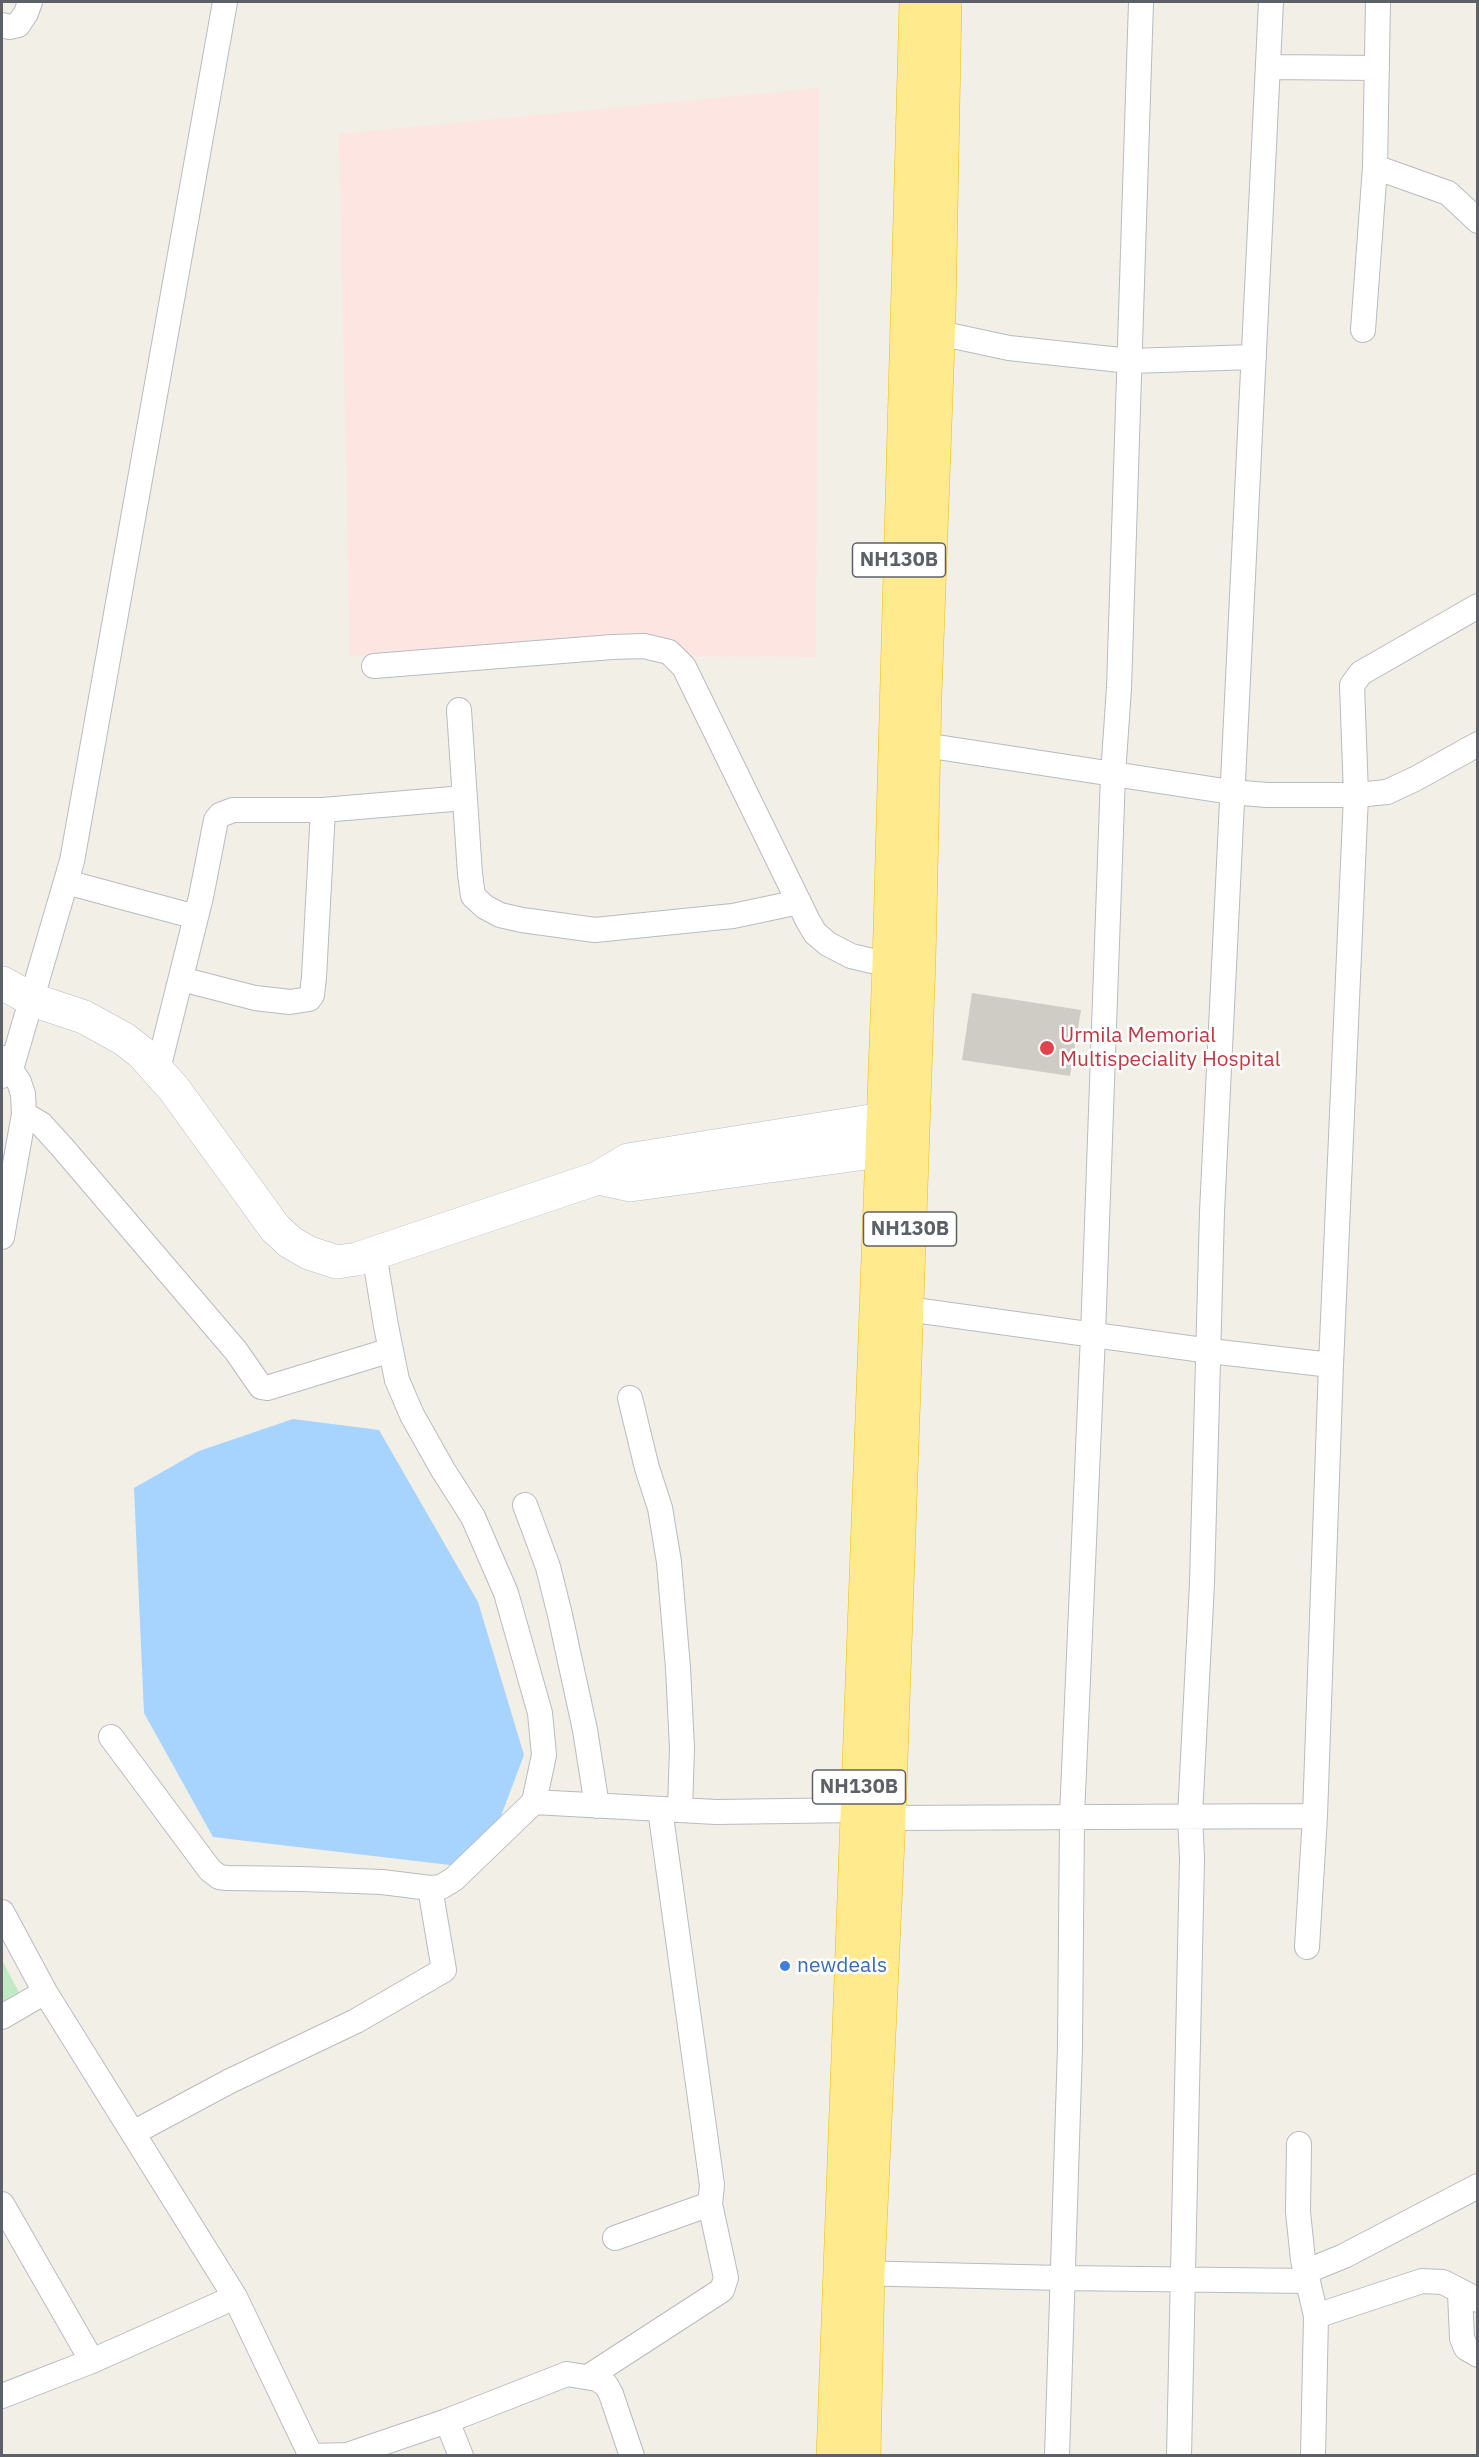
<!DOCTYPE html>
<html>
<head>
<meta charset="utf-8">
<style>
	body { margin:0 }
	#map { position:relative; width:1479px; height:2457px; overflow:hidden; background:#f1efe6; font-family:"IBM Plex Sans",sans-serif }
	canvas { display:block }
	.frame { position:absolute; inset:0; border:3px solid #5d6167; pointer-events:none }
</style>
</head>
<body>
<div id="map">
<canvas width="1479" height="2457"></canvas>
<div class="frame"></div>
</div>
<script>
const ctx = document.querySelector('canvas').getContext('2d');
ctx.lineJoin = 'round';
function paint(path, color) {
  ctx.fillStyle = color;
  ctx.fill(path, 'evenodd');
}
function toPath(rows) {
  const path = new Path2D();
  for (const r of rows) {
    path.moveTo(r[0], r[1]);
    for (let i = 2; i < r.length; i += 2) path.lineTo(r[i], r[i + 1]);
  }
  return path;
}
function strokePath(path, color, width, dash) {
  ctx.strokeStyle = color;
  ctx.lineWidth = width;
  ctx.lineCap = dash ? 'butt' : 'round';
  ctx.setLineDash(dash || []);
  ctx.stroke(path);
}
function drawText(font, color, halo, rows, align = 'center') {
  ctx.font = font + ' "IBM Plex Sans",sans-serif';
  ctx.lineWidth = 5;
  ctx.setLineDash([]);
  ctx.textBaseline = 'middle';
  ctx.strokeStyle = halo;
  ctx.fillStyle = color;
  for (const [text, x, y, turn = 0] of rows) {
    ctx.save();
    ctx.translate(x, y);
    ctx.rotate((+turn || 0) * Math.PI / 180);
    ctx.textAlign = isNaN(turn) ? turn : align;
    if (halo) ctx.strokeText(text, 0, 0);
    ctx.fillText(text, 0, 0);
    ctx.restore();
  }
}
paint(toPath([
	[819,88,816,657,350,656,339,134]
]), '#fde6e2');
paint(toPath([
	[2,1960,23,2000,2,2013]
]), '#c1eac4');
paint(toPath([
	[293,1419,379,1430,478,1602,524,1755,493,1837,458,1866,213,1837,144,1713,134,1488,199,1451]
]), '#a7d3ff');
paint(toPath([
	[972,993,1081,1010,1070,1076,962,1060]
]), '#ceccc5');
const street = toPath([
	[2,25,9,27,18,25,26,13,30,2],
	[1268,67,1377,68],
	[1375,167,1448,193,1478,221],
	[1363,330,1375,167,1378,2],
	[939,333,1009,348,1130,361,1254,357],
	[374,666,612,647,644,646,669,652,684,667,808,921,815,933,828,944,851,956,889,965],
	[459,710,470,874,473,896,485,907,500,915,522,920,595,930,733,916,799,902],
	[924,745,1231,792,1267,795,1356,795,1387,792,1415,779,1478,744],
	[66,882,196,917],
	[181,979,255,998,290,1002,309,999,312,995,314,977,323,810],
	[158,1069,201,897,216,820,220,815,233,810,323,810,464,798],
	[2,1076,11,1069,72,861,225,2],
	[24,1114,41,1124,62,1147,236,1351,261,1387,267,1388,391,1350],
	[2,1237,24,1114,23,1094,19,1082,3,1058],
	[907,1309,1210,1351,1331,1365],
	[630,1398,647,1468,660,1508,669,1562,678,1668,682,1748,680,1810],
	[525,1505,548,1567,560,1615,585,1730,597,1806],
	[111,1737,210,1870,219,1877,227,1878,302,1879,382,1882,430,1888,441,1887,454,1879,534,1802,544,1755,540,1713,506,1593,473,1517,443,1470,412,1415,397,1380,386,1326,374,1253],
	[534,1802,716,1812,858,1810,889,1818,1315,1816],
	[2,1912,45,1992,235,2297,311,2456],
	[1307,1947,1315,1816,1331,1365,1356,795,1352,685,1361,673,1478,606],
	[2,2017,45,1992],
	[133,2133,230,2081,356,2021,444,1970,430,1888],
	[1299,2144,1298,2212,1303,2260,1316,2316,1313,2456],
	[2,2204,92,2361],
	[615,2238,710,2204,712,2185,660,1809],
	[1305,2272,1344,2256,1478,2186],
	[853,2273,1062,2278,1307,2281],
	[1460,2293,1462,2338,1466,2348,1478,2355],
	[1316,2316,1422,2281,1443,2282,1478,2300],
	[588,2377,722,2290,726,2278,710,2204],
	[2,2396,92,2361,235,2297],
	[447,2421,461,2456],
	[310,2456,347,2455,447,2421,567,2374,597,2379,606,2385,611,2394,632,2456],
	[1057,2456,1070,2047,1072,1816,1093,1335,1113,775,1119,688,1141,2],
	[1179,2456,1192,1858,1190,1816,1202,1583,1212,1212,1271,2]
]);
const secondary = toPath([
	[2,983,33,1000,84,1017,124,1039,142,1053,174,1089,275,1228,290,1242,309,1253,337,1262,357,1259,598,1178,628,1160,883,1119,910,1119],
	[598,1178,630,1185,881,1151,911,1149]
]);
const highway = toPath([
	[833,2456,889,965,916,2],
	[864,2456,868,2273,889,1818,919,959,925,696,939,316,945,2]
]);
strokePath(street, '#b8bbc0', 26);
strokePath(secondary, '#b9bcc2', 34);
strokePath(highway, '#f6bb00', 34);
strokePath(street, '#fff', 24);
strokePath(secondary, '#fff', 33);
strokePath(highway, '#ffea8e', 33);
for (const [x, y, r, color] of [
	[1047,1048,8,"#e0444e"],
	[785,1966,6,"#3f7fe0"]
]) {
  const dot = new Path2D();
  dot.arc(x, y, r, 0, 2 * Math.PI);
  ctx.fillStyle = color;
  ctx.fill(dot);
  strokePath(dot, '#fff', 2);
}
for (const [x, y, w] of [
	[899,560,93],
	[910,1229,93],
	[859,1787,93]
]) {
  const box = new Path2D();
  box.roundRect(x - w / 2, y - 17, w, 34, 4.5);
  ctx.fillStyle = '#fff';
  ctx.fill(box);
  strokePath(box, '#5d6167', 1.5);
}
drawText('bold 20px', '#5d6167', null, [
	["NH130B",899,560],
	["NH130B",910,1229],
	["NH130B",859,1787]
]);
drawText('21px', '#be3a42', '#fff', [
	["Urmila Memorial",1060,1036],
	["Multispeciality Hospital",1060,1060]
], 'left');
drawText('21px', '#366cbe', '#fff', [
	["newdeals",797,1966]
], 'left');
</script>
</body>
</html>
